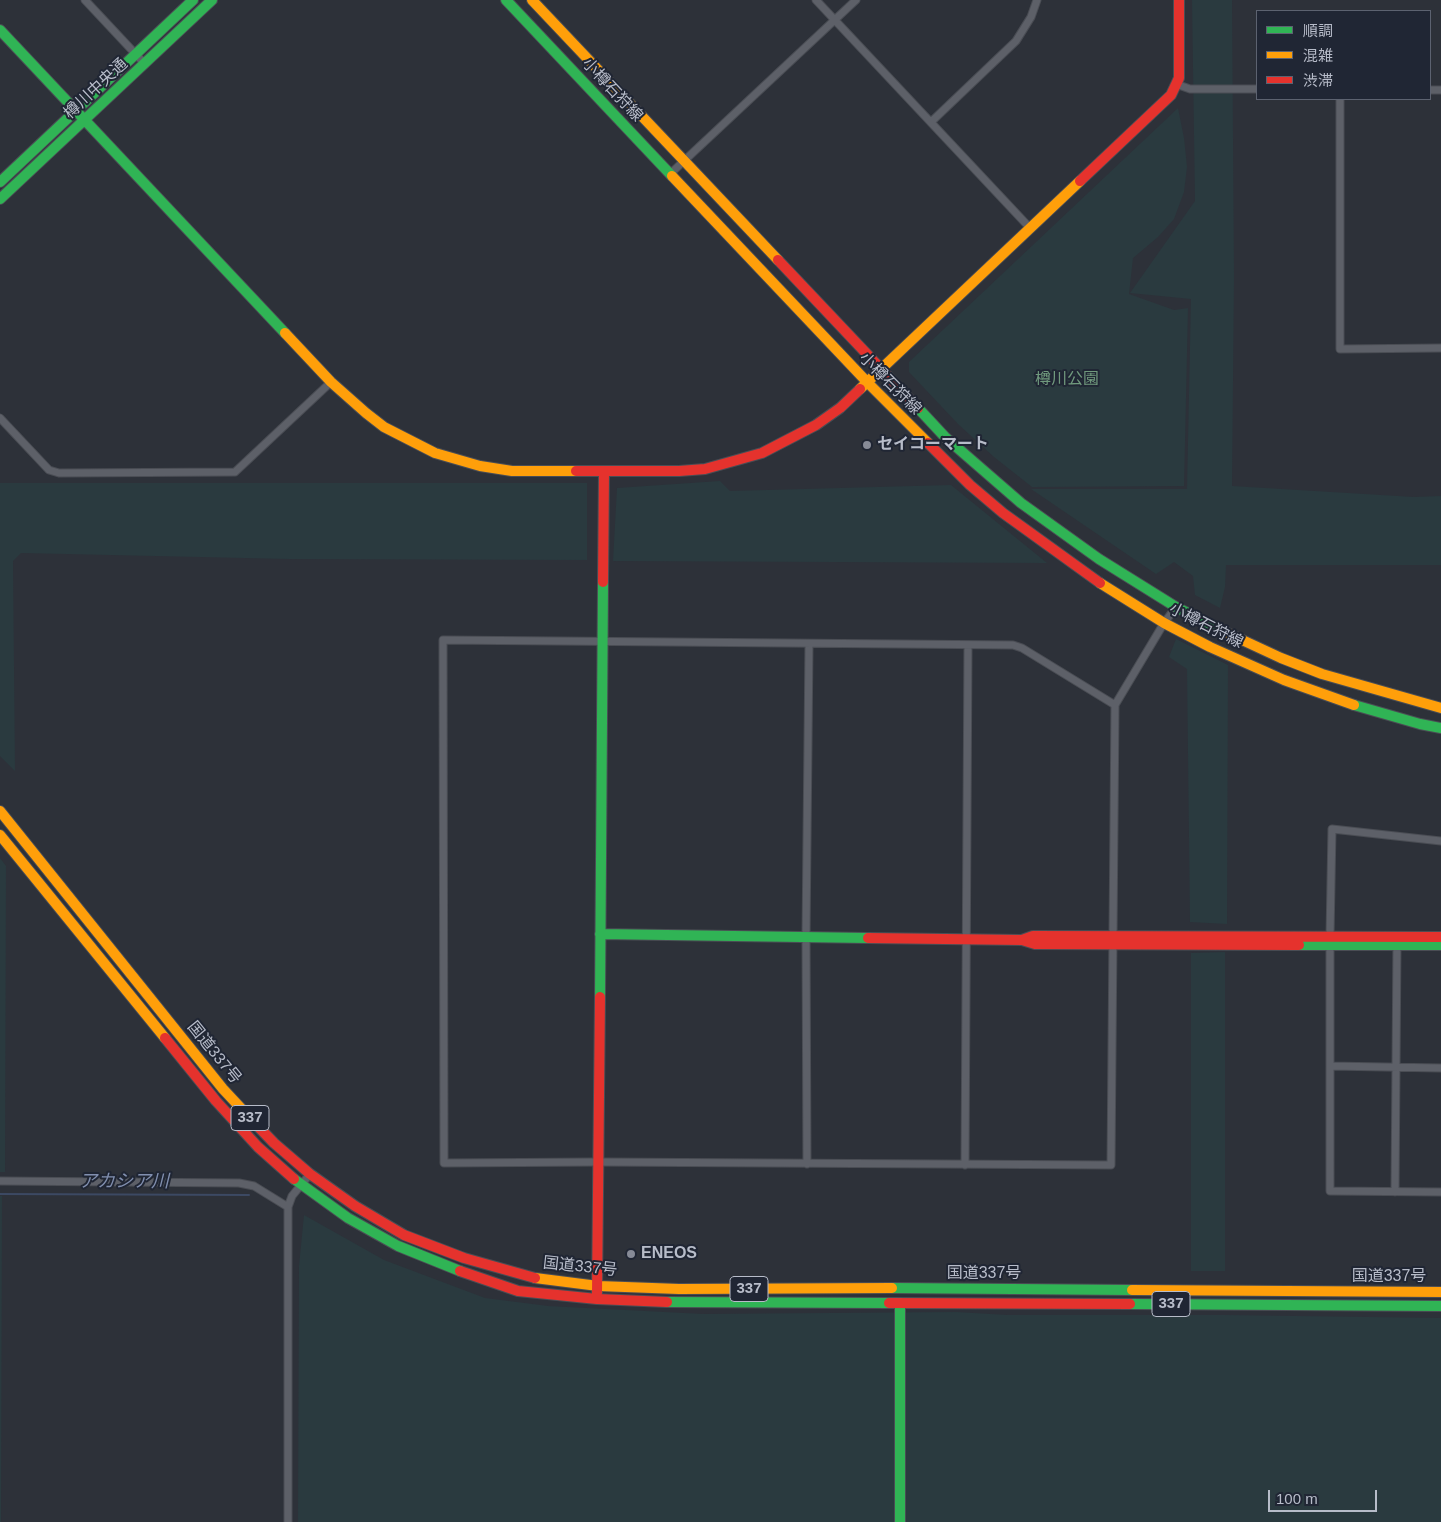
<!DOCTYPE html>
<html>
<head>
<meta charset="utf-8">
<style>
	body { margin:0 }
	#map { position:relative; width:1441px; height:1522px; overflow:hidden; background:#2d3139; font-family:Helvetica,"Noto Sans JP",sans-serif }
	canvas { display:block }
	.legend { position:absolute; left:1256px; top:10px; width:175px; height:90px; box-sizing:border-box; background:#202634; border:1px solid #5c6270; margin:0; padding:6px 9px; list-style:none; font-size:15px; color:#b7bcc9 }
	.legend li { display:flex; align-items:center; gap:10px; height:25px }
	.legend b { width:25px; border:1px solid #5c6270 }
	.scale { position:absolute; left:1268px; top:1490px; width:109px; height:22px; box-sizing:border-box; border:2px solid #b7bcc9; border-top:0; padding-left:6px; font-size:15px; line-height:18px; white-space:nowrap; color:#b7bcc9; -webkit-text-stroke:4px #202634; paint-order:stroke }
</style>
</head>
<body>
<div id="map">
<canvas width="1441" height="1522"></canvas>
<ul class="legend">
<li><b style="height:6px;background:#30b455"></b>順調</li>
<li><b style="height:6px;background:#ff9f0a"></b>混雑</li>
<li><b style="height:6px;background:#e5322d"></b>渋滞</li>
</ul>
<div class="scale">100 m</div>
</div>
<script>
const ctx = document.querySelector('canvas').getContext('2d');
ctx.lineJoin = 'round';
function paint(path, color) {
  ctx.fillStyle = color;
  ctx.fill(path, 'evenodd');
}
function toPath(rows) {
  const path = new Path2D();
  for (const r of rows) {
    path.moveTo(r[0], r[1]);
    for (let i = 2; i < r.length; i += 2) path.lineTo(r[i], r[i + 1]);
  }
  return path;
}
function strokePath(path, color, width, dash) {
  ctx.strokeStyle = color;
  ctx.lineWidth = width;
  ctx.lineCap = dash ? 'butt' : 'round';
  ctx.setLineDash(dash || []);
  ctx.stroke(path);
}
function drawText(font, color, halo, rows, align = 'center') {
  ctx.font = font + ' Helvetica,"Noto Sans JP",sans-serif';
  ctx.lineWidth = 4;
  ctx.setLineDash([]);
  ctx.textBaseline = 'middle';
  ctx.strokeStyle = halo;
  ctx.fillStyle = color;
  for (const [text, x, y, turn = 0] of rows) {
    ctx.save();
    ctx.translate(x, y);
    ctx.rotate((+turn || 0) * Math.PI / 180);
    ctx.textAlign = isNaN(turn) ? turn : align;
    if (halo) ctx.strokeText(text, 0, 0);
    ctx.fillText(text, 0, 0);
    ctx.restore();
  }
}
paint(toPath([
	[1192,0,1232,0,1234,276,1232,486,1414,497,1441,496,1441,565,1226,565,1225,587,1220,608,1195,595,1193,576,1174,562,1156,574,1031,489,1187,489,1191,299,1130,293,1195,201],
	[1178,108,1184,138,1187,167,1184,192,1174,219,1158,237,1133,258,1129,294,1174,310,1188,308,1184,486,1032,487,994,457,958,424,909,372,909,362],
	[720,481,730,491,951,485,1047,563,613,561,617,488],
	[0,483,587,483,587,560,289,559,21,553,13,561,15,771,0,756],
	[1176,639,1228,665,1227,924,1190,922,1187,669,1169,657],
	[0,858,6,866,5,1172,0,1172],
	[1225,952,1225,1271,1191,1271,1191,953],
	[0,1196,2,1196,1,1522,0,1522],
	[304,1215,384,1260,485,1298,548,1306,703,1314,956,1312,1007,1315,1225,1315,1441,1318,1441,1522,298,1522,299,1266]
]), '#2a3a3f');
strokePath(toPath([
	[0,1194,249,1195]
]), '#3c4963', 2);
const street = toPath([
	[85,0,144,63],
	[816,0,1030,228],
	[1176,84,1190,89,1257,89],
	[1430,90,1441,90],
	[1340,99,1340,349,1441,348],
	[931,122,1016,41,1031,17,1037,0],
	[670,174,856,0],
	[0,418,49,470,59,473,235,472,331,382],
	[1115,705,1022,648,1013,645,443,640,444,1163,598,1162,1111,1165,1115,705,1164,623,1176,607],
	[1441,841,1332,829,1330,936,1330,1191,1441,1192],
	[1330,1066,1441,1068],
	[807,1164,806,937,809,644],
	[965,1165,968,645],
	[0,1181,239,1183,254,1186,288,1207],
	[1395,1192,1397,942],
	[288,1522,288,1207,292,1196,310,1174]
]);
const fast = toPath([
	[506,0,672,176],
	[0,30,285,333],
	[0,182,193,0],
	[0,199,212,0],
	[918,408,945,437,1021,503,1099,559,1176,607,1225,632],
	[1354,705,1420,724,1441,728],
	[600,934,868,938],
	[1299,945,1441,945],
	[600,997,603,582],
	[294,1179,348,1218,398,1246,460,1271],
	[892,1288,1132,1290],
	[667,1302,889,1303],
	[900,1303,900,1522],
	[1130,1304,1441,1306]
]);
const slow = toPath([
	[532,0,778,260],
	[672,176,867,382,928,443],
	[285,333,331,382,366,413,384,427,435,453,480,466,512,471,576,471],
	[860,389,1080,181],
	[1100,583,1164,623,1210,647,1284,680,1354,705],
	[1225,632,1281,658,1322,674,1441,708],
	[0,811,223,1089,251,1119],
	[0,835,165,1038],
	[535,1278,598,1286,679,1289,892,1288],
	[1132,1290,1441,1292]
]);
const jam = toPath([
	[1080,181,1171,95,1179,78,1179,0],
	[778,260,918,408],
	[928,443,970,485,1003,513,1100,583],
	[576,471,679,471,705,469,762,453,816,425,840,408,860,389],
	[603,582,604,471],
	[868,938,1022,940,1035,944,1299,945],
	[1022,940,1033,936,1441,937],
	[165,1038,216,1101,258,1147,294,1179],
	[251,1119,274,1143,310,1174,355,1206,404,1235,464,1258,535,1278],
	[460,1271,518,1291,597,1299,667,1302],
	[597,1293,600,997],
	[889,1303,1130,1304]
]);
strokePath(street, '#4a4d54', 9);
strokePath(fast, '#4a4d54', 12);
strokePath(slow, '#4a4d54', 12);
strokePath(jam, '#4a4d54', 12);
strokePath(street, '#5d6068', 7);
strokePath(fast, '#30b455', 10);
strokePath(slow, '#ff9f0a', 10);
strokePath(jam, '#e5322d', 10);
for (const [x, y, r, color] of [
	[867,445,5,"#878b97"],
	[631,1254,5,"#878b97"]
]) {
  const dot = new Path2D();
  dot.arc(x, y, r, 0, 2 * Math.PI);
  ctx.fillStyle = color;
  ctx.fill(dot);
  strokePath(dot, '#202634', 2);
}
for (const [x, y, w] of [
	[250,1118,38],
	[749,1289,38],
	[1171,1304,38]
]) {
  const box = new Path2D();
  box.roundRect(x - w / 2, y - 12.5, w, 25, 4);
  ctx.fillStyle = '#202634';
  ctx.fill(box);
  strokePath(box, '#b7bcc9', 1);
}
drawText('bold 15px', '#b7bcc9', null, [
	["337",250,1118],
	["337",749,1289],
	["337",1171,1304]
]);
drawText('16px', '#b7bcc9', '#202634', [
	["樽川中央通",96,89,-43],
	["小樽石狩線",612,90,47],
	["小樽石狩線",890,384,45],
	["小樽石狩線",1206,626,27],
	["国道337号",214,1053,51],
	["国道337号",580,1267,6],
	["国道337号",984,1274],
	["国道337号",1389,1277]
]);
drawText('16px', '#70997d', '#202634', [
	["樽川公園",1067,380]
]);
drawText('bold 16px', '#b7bcc9', '#202634', [
	["セイコーマート",877,445],
	["ENEOS",641,1254]
], 'left');
drawText('italic 18px', '#818faf', '#202634', [
	["アカシア川",124,1182]
]);
</script>
</body>
</html>
